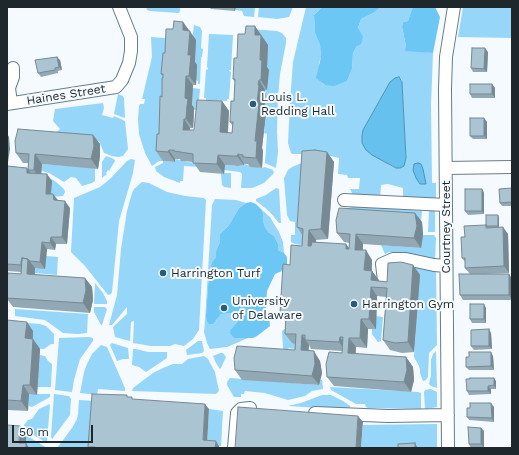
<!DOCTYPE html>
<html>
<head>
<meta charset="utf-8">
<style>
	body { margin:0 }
	#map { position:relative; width:519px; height:455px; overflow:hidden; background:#f4fafd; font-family:"Work Sans",sans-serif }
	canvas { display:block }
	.frame { position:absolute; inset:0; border:8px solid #1d272c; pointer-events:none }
	.scale { position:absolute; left:12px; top:425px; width:81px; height:18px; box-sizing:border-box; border:2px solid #1d272c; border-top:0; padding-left:5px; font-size:12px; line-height:14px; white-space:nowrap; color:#1d272c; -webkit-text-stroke:3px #f4fafd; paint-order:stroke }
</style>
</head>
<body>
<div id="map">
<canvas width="519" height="455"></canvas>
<div class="frame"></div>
<div class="scale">50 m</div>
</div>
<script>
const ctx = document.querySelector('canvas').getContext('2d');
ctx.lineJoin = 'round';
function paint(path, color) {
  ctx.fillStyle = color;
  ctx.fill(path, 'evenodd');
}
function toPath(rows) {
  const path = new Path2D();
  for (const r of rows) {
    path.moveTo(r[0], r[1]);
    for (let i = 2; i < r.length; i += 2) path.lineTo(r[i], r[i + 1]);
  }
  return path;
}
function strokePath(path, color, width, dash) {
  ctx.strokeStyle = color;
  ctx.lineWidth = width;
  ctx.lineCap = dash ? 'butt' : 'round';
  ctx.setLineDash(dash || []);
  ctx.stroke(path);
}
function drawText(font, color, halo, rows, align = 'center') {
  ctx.font = font + ' "Work Sans",sans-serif';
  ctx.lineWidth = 4;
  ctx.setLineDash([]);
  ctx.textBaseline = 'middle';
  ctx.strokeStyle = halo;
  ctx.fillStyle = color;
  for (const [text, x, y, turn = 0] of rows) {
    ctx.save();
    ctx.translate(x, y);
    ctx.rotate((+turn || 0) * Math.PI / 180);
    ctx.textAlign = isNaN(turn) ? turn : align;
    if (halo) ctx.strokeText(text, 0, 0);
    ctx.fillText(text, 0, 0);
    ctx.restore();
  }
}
paint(toPath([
	[146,7,180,7,180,11,179,13,150,11,147,10],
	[236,7,255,7,254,17,244,16,242,11,236,10],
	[259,7,293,7,289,17,277,19,258,17],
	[306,7,322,7,314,15,315,33,320,45,321,57,319,63,322,83,325,85,347,81,352,69,353,53,357,46,358,28,361,19,375,12,381,7,413,7,411,12,408,21,403,22,402,27,406,46,406,50,433,53,431,105,432,183,436,183,436,201,403,201,403,188,388,184,381,185,380,200,353,195,350,189,359,189,360,178,348,178,347,175,338,174,339,158,322,154,292,154,291,153,288,143,290,102,293,62],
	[398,77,402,80,402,82,406,158,402,167,396,168,391,166,381,159,363,130,390,83],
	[463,7,512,7,512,38,458,37],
	[194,25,200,27,202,31,201,48,203,49,202,57,201,57,200,84,198,84,198,81,196,80,195,65,196,40,192,40],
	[250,29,277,31,282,33,286,38,286,43,280,74,278,98,277,131,278,152,276,168,265,163,267,134,264,133,266,113,264,113,266,95,265,90,267,90,269,70,267,69],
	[209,34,233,35,231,70,229,70,229,71,231,72,229,99,227,99,227,101,206,100,206,98,204,98,206,70,208,69,208,68,207,67],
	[151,37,165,38,165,41,173,42,163,161,175,162,175,159,181,160,187,162,199,163,200,167,184,166,183,181,180,181,180,183,164,177,156,171,155,167,163,163,163,161,159,161,152,166,145,153,139,134,138,119,139,106,140,104,144,104,145,99,142,99,152,57],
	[193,88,200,89,198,110,194,110,194,108,192,108],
	[118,94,123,96,124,98,125,118,114,114],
	[103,103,104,108,102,115,113,118,114,116,125,121,128,149,123,156,118,157,112,156,104,153,99,141,50,138,60,129,53,121,55,109],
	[106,156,114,159,115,161,109,171,108,170,106,173,107,174,102,178,102,162],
	[131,159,135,160,133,173,119,221,112,292,111,294,108,295,85,266,71,252,74,198,100,187,110,179,127,161],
	[309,160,309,246,295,244,291,242,291,235,295,235,295,222,290,221,287,215,284,178,288,170,292,167],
	[42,164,95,168,95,181,92,183,82,186,76,178,71,177,64,182,49,173,42,171],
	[244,164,262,168,265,167,273,170,274,173,264,183,257,186,252,188,241,188,242,174,240,172,224,170,224,168,225,165,237,166,244,165],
	[224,173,231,173,231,188,224,187,222,185,221,174,223,174],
	[45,175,56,182,64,189,65,192,63,196,51,197],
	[142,182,149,183,167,192,185,196,204,198,206,200,199,330,193,339,184,346,175,344,170,346,151,346,133,343,134,321,131,322,130,341,115,337,113,327,127,314,127,307,112,325,109,325,117,295,121,249,127,211,132,193,134,189],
	[276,188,279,189,281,223,279,223,269,211,256,201,256,199,266,195],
	[215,199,236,200,246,203,239,208,229,225,220,234,220,242,216,251,216,257,212,262,209,273,206,315,216,321,218,317,221,314,235,313,240,316,240,319,231,329,234,338,248,338,227,347,210,349,207,343,204,332,205,321,212,205],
	[361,206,422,211,421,222,345,212,349,208,353,207],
	[262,210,270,217,279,232,283,242,284,253,278,250,278,244,274,236,268,232,265,227,263,221,263,213],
	[429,211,435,211,435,232,428,232],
	[423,235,434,235,436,238,435,260,389,252,385,254,381,245,420,248],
	[46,256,58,257,57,275,35,273,35,268],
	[419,266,436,271,437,345,429,353,428,377,426,380,423,381,420,373,420,370,419,366,414,357,419,275,392,268],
	[95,283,103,293,107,301,107,304,94,304],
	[94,307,105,307,107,309,102,325,101,325,94,312],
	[15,309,88,314,87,333,78,334,63,333,45,320,15,316],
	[376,316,383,317,381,341,378,342,372,334,372,329,376,329],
	[14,322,40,324,46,326,54,334,54,344,51,344,44,349,32,348],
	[286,328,297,344,295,349,289,348,287,350,283,349,282,331],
	[89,337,93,338,93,341,80,359,74,380,72,392,55,390,59,338],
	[198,341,202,341,204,351,202,353,187,355,186,350],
	[112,343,128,348,129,359,123,359,117,361,110,345],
	[101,345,107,347,125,388,125,391,98,389,97,395,80,393,84,372,87,364,92,354],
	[133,349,136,349,148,352,167,352,167,358,146,372,139,367,132,365],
	[436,351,437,388,431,386,429,384,431,375,431,360,433,354],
	[220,353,223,353,226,357,221,368,220,369,216,363,213,356],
	[39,355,45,356,48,361,52,364,51,387,37,387],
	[204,356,208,359,215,372,219,391,216,394,132,391,133,388,153,373,163,368,173,364,182,364,188,359],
	[230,378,318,385,320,380,322,380,323,389,312,391,305,396,288,400,265,393,245,391,244,394,241,394,241,397,234,397,227,385,227,382],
	[330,387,418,392,421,393,421,409,368,408,366,407,365,404,356,404,331,390],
	[431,389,437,392,437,407,425,409,424,392,425,390],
	[29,394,50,394,50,397,32,407,29,406],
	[54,394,69,396,71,399,70,415,52,439,51,437],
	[322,395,331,395,343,401,350,406,350,410,288,406,301,403],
	[79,400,96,401,92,448,57,448,72,428,77,419,78,414],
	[50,404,47,442,47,443,27,431,24,425,28,420,32,419,39,409],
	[209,409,223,411,221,446,207,446],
	[437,424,437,448,361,448,363,425],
	[26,435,47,448,26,448]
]), '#95d6f9');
paint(toPath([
	[322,7,381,7,375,12,361,19,358,28,363,37,361,44,357,46,353,53,352,69,347,81,334,86,325,85,316,78,321,57,320,45,315,33,314,15],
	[413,7,435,7,440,17,433,53,405,51,406,46,402,27,403,22,408,21,411,12],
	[251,202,256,204,262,210,263,213,263,221,265,227,268,232,274,236,278,244,278,250,284,253,287,257,287,264,282,271,275,274,267,291,266,310,269,317,270,326,257,336,253,338,234,338,230,333,231,329,239,320,239,316,235,313,221,314,213,324,209,324,207,321,206,315,209,273,212,262,216,257,216,251,220,242,220,234,229,225,239,208,246,203]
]), '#6cc7f5');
const water = toPath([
	[399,77,402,82,406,158,404,166,400,168,396,168,372,155,366,150,362,143,362,136,363,130,390,82,395,78,399,77],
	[418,163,421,164,423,169,426,184,420,184,416,178,413,170,414,164,418,163]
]);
paint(water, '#66c1ef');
strokePath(water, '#5093b4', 1);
const minor = toPath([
	[11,103,9,88,13,77,13,68],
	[7,104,116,87,122,80,129,63,131,51,131,37,119,7],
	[446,168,512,167],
	[344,200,446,205],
	[384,281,382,264,393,259,406,259,434,265,446,266],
	[315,413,388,416,448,415],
	[234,448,237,413,241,409,250,408],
	[448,448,445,89,446,57,454,7]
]);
strokePath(minor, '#657d8b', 14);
strokePath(minor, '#fff', 12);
paint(toPath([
	[209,7,236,7,235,11,211,9],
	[183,22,196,40,195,62,197,65,196,85,193,85,192,105,194,108,194,116,193,128,190,128,190,130,194,130,222,101,229,111,228,133,232,133,232,125,230,122,234,101,235,82,233,79,237,58,261,35,268,45,267,67,269,70,267,90,265,90,265,93,266,94,264,110,266,113,262,148,263,151,262,168,250,167,248,164,244,164,244,165,238,166,225,165,224,174,200,172,193,162,181,161,180,159,175,159,175,162,163,161,156,151,159,134,163,76,161,74,165,53,173,29],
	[488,52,487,72,473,72,471,68],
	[60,60,62,70,58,71,58,73,41,77,38,73],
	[492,84,495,88,495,98,472,98,470,94],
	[484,118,487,122,487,139,473,139,470,136],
	[93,135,100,144,100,156,98,169,42,164,41,173,52,181,51,194,53,194,58,200,70,208,67,244,56,244,55,250,47,249,45,269,35,268,35,275,85,278,92,287,93,300,90,313,13,307,7,299,7,278,21,274,21,272,7,271,7,166,28,170,29,163,23,163,16,153],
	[327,152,334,162,328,239,316,240,316,242,349,248,350,243,344,242,337,233,422,222,423,235,421,248,363,244,363,250,372,260,372,271,379,281,387,282,413,265,420,275,414,352,402,353,390,350,383,340,386,297,377,296,376,329,368,329,367,348,356,347,355,354,406,357,413,367,414,380,411,392,334,386,327,377,342,353,342,351,311,349,309,345,308,351,320,361,322,373,319,385,242,380,235,370,295,350,295,344,292,343,285,334,286,322,280,313,290,265,302,246,303,236,297,227],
	[512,188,512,206,502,206,500,203],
	[482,189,484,193,484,214,468,215,465,211],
	[499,217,499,227,508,234,509,273,484,274,509,274,512,279,512,300,463,300,460,295,470,274,465,268,465,262,462,258,465,237,486,225],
	[486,308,486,323,472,323,470,319],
	[7,320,33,331,33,339,40,349,37,395,29,394,28,411,8,410,7,409],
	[491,333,492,349,474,350,471,346],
	[493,356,494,370,469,370,466,367],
	[470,379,496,381,496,389,491,389,491,394,469,395,467,391],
	[494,407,494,422,469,420,467,417],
	[481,428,484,431,484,448,471,448,469,444]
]), '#92a9b5');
paint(toPath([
	[233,7,236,7,235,11],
	[183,22,196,40,195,62,197,65,196,85,189,76,188,55,183,30],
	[255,26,268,45,267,67,269,70,267,90,261,80,260,60,255,35],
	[485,48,488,52,487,72,484,69],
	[57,57,60,60,62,70,59,67],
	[186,76,193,85,192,105,194,108,193,128,186,119,185,98],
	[259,80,265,90,265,93,266,94,264,110,266,113,262,148,263,151,262,168,256,158,255,141],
	[492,84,495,88,495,98,492,94],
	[222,101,229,111,227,142,220,132],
	[484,118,487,122,487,139,484,136],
	[184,119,190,128,190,139,183,130],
	[7,134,9,137,10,149,8,162,7,161],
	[93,135,100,144,100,156,98,169,91,159],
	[169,150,175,159,175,162,168,152],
	[327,152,334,162,328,239,321,229],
	[35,154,42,164,41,180,34,170],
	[238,154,244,164,244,165,237,156],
	[218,155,225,165,224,174,217,164],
	[27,168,32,175,27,173],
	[47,174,52,181,50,201,46,194],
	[482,189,484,193,484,214,482,211],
	[53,194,58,201,54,200],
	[65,201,70,208,67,244,62,237],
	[415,213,422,222,423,235,421,248,414,238],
	[498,215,499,217,499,228,498,226],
	[503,227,508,234,509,273,504,266],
	[309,230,316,240,315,256,308,246],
	[356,234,363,244,362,259,355,250],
	[51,237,56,244,55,250,50,243],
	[42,242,47,249,45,269,40,262],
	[346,244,353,253,346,249],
	[366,250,372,260,371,277,372,271,379,280,378,287,376,287,364,270],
	[28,259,35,268,34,284,27,274],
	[413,265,420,275,414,352,408,342],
	[509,274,512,279,512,299,509,295],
	[85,278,92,287,93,300,90,313,83,303],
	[371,287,377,296,376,329,369,319],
	[484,304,486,308,486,323,484,319],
	[361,319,368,329,367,348,360,338],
	[27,322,33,331,32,348,25,338],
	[489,329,491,333,492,349,489,346],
	[302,335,309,345,308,360,301,350],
	[340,337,346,347,346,351,339,342],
	[349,338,356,347,355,363,348,353],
	[33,339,40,349,37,395,30,385],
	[314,351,320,361,322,373,319,385,312,376],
	[491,352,493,356,494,370,491,366],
	[406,357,413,367,414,380,411,392,404,382],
	[494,378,496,381,496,389,494,385],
	[23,385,29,394,28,411,21,401],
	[488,386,491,389,491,394,488,391],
	[491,403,494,407,494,422,492,418],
	[205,404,209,409,207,446,203,440],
	[358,416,363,422,361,448,356,448],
	[20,426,26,435,26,448,19,443],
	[481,428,484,431,484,448,481,444],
	[216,441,219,446,219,448,215,448],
	[26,443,29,448,26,448],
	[415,443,417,447,417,448,415,448]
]), '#778993');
const building = toPath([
	[174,21,183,22,183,30,190,31,188,55,191,55,189,76,186,76,185,98,188,99,187,106,186,119,184,119,183,130,194,130,197,100,222,101,220,132,232,133,233,122,230,122,231,101,234,101,235,79,233,79,234,58,237,58,238,34,245,34,246,26,255,26,255,35,261,35,260,60,262,60,261,80,259,80,258,85,259,85,257,103,259,103,255,141,257,141,256,158,243,157,243,155,238,154,237,156,231,156,218,155,217,164,193,163,193,154,174,151,174,150,169,150,168,152,156,151,157,134,159,134,160,96,162,97,162,78,163,78,163,74,161,74,163,53,165,53,166,29,173,29,174,21],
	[472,48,485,48,484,69,471,68,472,48],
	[57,57,59,67,55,68,55,70,38,73,35,60,57,57],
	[470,84,492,84,492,94,470,94,470,84],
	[470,118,484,118,484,136,470,136,470,118],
	[18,129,93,135,94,146,91,159,35,154,34,170,28,170,29,154,16,153,15,141,18,129],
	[315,150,327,152,321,229,309,230,308,246,311,246,312,242,346,244,346,249,349,249,350,234,337,233,336,220,339,208,415,213,417,226,414,238,356,234,355,250,366,250,364,270,372,271,371,280,387,282,388,263,401,262,413,265,408,342,395,343,383,340,387,288,371,287,369,319,361,319,360,338,349,338,348,353,406,357,407,370,404,382,327,377,326,364,329,352,342,353,343,337,340,337,339,342,305,340,305,335,302,335,301,350,314,351,315,364,312,376,235,370,234,358,237,346,295,350,296,334,285,334,286,314,280,313,283,264,290,265,291,245,302,246,303,229,297,227,302,151,315,150],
	[7,166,27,168,27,173,47,174,46,194,53,194,54,200,65,201,62,237,51,237,50,243,42,242,40,262,30,261,28,259,22,258,22,261,21,261,21,265,7,264,7,166],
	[512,188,512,202,500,203,499,189,512,188],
	[465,189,482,189,482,211,465,211,465,189],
	[486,215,498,215,498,226,486,226,486,215],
	[486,225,486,228,503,227,504,266,465,268,465,258,462,258,461,237,465,237,464,226,486,225],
	[22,258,28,259,27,274,85,278,86,290,83,303,7,298,7,278,8,273,21,274,22,258],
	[459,274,509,274,509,295,460,295,459,274],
	[470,304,484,304,484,319,470,319,470,304],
	[7,320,27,322,25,338,33,339,30,385,23,385,21,401,7,400,7,320],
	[489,329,489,346,471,346,471,330,489,329],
	[469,352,491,352,491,366,466,367,466,357,469,357,469,352],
	[470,378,494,378,494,385,488,386,488,391,467,391,466,379,470,379,470,378],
	[92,394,127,395,127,397,132,397,132,399,205,404,203,440,216,441,215,448,95,448,95,447,88,447,92,394],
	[470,403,491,403,492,418,467,417,467,408,470,408,470,403],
	[238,407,358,416,356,448,235,448,238,407],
	[7,425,20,426,19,443,26,443,26,448,7,448,7,425],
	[468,427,481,428,481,444,469,444,468,427],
	[415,443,415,448,398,448,398,444,415,443]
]);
paint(building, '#aac4d2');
strokePath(building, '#778993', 1);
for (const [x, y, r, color] of [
	[253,104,4,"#265d77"],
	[163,273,4,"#265d77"],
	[354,304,4,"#265d77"],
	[224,308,4,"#265d77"]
]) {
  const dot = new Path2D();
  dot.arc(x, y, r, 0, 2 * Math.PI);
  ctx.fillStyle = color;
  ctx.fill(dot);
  strokePath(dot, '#f4fafd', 1.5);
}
drawText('12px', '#1d272c', '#f4fafd', [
	["Haines Street",66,95,-9],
	["Courtney Street",446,227,-90]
]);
drawText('12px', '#1d272c', '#f4fafd', [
	["Louis L.",261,97],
	["Redding Hall",261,111],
	["Harrington Turf",171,273],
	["University",232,301],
	["of Delaware",232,315],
	["Harrington Gym",362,304]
], 'left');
</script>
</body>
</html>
